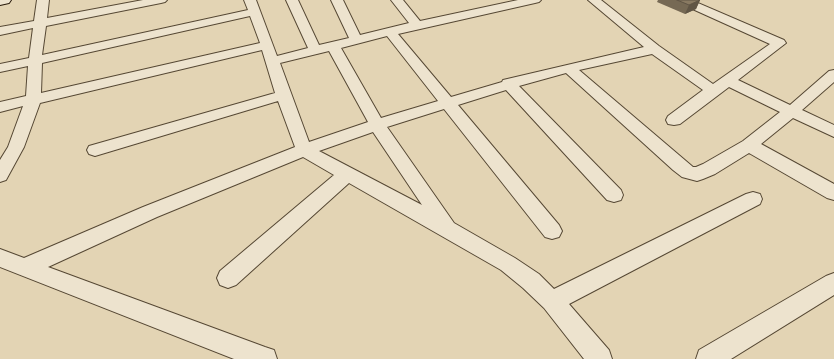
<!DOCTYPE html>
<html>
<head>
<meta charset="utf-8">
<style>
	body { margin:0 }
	canvas { display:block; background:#e3d4b4 }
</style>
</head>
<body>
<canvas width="834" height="359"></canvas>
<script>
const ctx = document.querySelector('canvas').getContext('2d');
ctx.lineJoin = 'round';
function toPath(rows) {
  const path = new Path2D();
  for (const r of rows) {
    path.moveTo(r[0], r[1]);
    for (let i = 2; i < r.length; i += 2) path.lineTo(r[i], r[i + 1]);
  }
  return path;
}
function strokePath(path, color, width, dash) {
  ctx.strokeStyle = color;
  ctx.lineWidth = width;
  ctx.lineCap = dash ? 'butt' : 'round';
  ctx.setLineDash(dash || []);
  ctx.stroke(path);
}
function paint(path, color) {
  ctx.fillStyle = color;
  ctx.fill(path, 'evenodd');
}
const street = toPath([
	[37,0,49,0,47,18,143,0,167,0,165,2,161,3,46,26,42,55,248,10,244,0,256,0,277,56,308,48,286,0,298,0,319,45,349,38,331,0,343,0,360,35,409,23,391,0,403,0,420,21,518,0,541,0,539,2,535,3,398,34,451,97,502,82,503,80,644,47,588,0,601,0,659,46,713,84,770,44,677,2,675,0,691,0,784,40,786,43,738,80,790,105,829,71,834,70,834,82,802,110,834,125,834,137,793,118,761,144,834,184,834,200,827,198,749,153,715,174,703,179,697,181,682,177,673,170,566,73,519,86,621,190,623,195,621,200,614,202,607,200,506,90,458,105,559,225,562,231,559,237,552,239,545,237,444,109,387,127,454,223,515,258,539,274,554,289,746,194,753,192,760,194,762,199,760,204,569,304,609,350,612,359,584,359,544,308,523,288,501,270,349,183,236,285,228,288,220,285,217,278,220,271,334,175,303,157,157,217,48,267,265,347,274,350,277,359,234,359,0,267,0,249,24,258,143,207,295,147,278,101,95,156,89,154,87,150,89,146,275,93,262,50,40,103,24,147,6,180,0,182,0,160,8,147,23,106,0,112,0,102,26,96,28,66,0,72,0,64,29,58,33,28,0,35,0,27,34,21,37,0],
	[250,16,260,43,41,93,42,63,250,16],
	[387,36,438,101,381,118,341,48,387,36],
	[329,51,368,122,309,142,280,63,329,51],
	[652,54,703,90,668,116,666,120,668,124,674,125,680,124,729,87,780,112,743,141,703,164,696,167,693,167,579,70,652,54],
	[373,132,422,205,319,151,373,132],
	[834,273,834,295,731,359,696,359,699,350,826,276,834,273]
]);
const secondary = toPath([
	[0,0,11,0,9,3,0,5,0,0]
]);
strokePath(street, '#564834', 2);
strokePath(secondary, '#27190a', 2);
paint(street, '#ede3ce');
paint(secondary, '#ede3ce');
paint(toPath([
	[658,0,700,0,696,9,685,14,657,2]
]), '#766954');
paint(toPath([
	[700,0,696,9,685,14,689,5]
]), '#605545');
const building = toPath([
	[677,0,700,0,689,5,677,0]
]);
paint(building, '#897a62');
strokePath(building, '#605545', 1);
</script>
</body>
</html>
